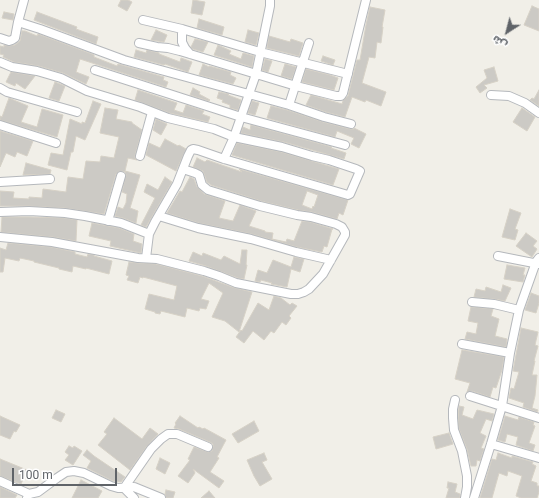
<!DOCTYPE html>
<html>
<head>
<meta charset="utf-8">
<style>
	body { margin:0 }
	#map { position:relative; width:539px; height:498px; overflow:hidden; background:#f1efe8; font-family:Roboto,"Noto Sans Arabic",sans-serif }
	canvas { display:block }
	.north { position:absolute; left:487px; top:12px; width:40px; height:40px; -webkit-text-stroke:3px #fff; paint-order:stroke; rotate:216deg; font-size:11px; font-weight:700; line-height:16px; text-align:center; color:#5f6368 }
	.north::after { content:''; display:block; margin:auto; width:14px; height:18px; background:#5f6368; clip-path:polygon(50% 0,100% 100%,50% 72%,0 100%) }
	.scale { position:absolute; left:12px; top:468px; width:105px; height:18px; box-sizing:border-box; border:2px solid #5f6368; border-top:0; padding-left:5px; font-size:12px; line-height:14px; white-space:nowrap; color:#5f6368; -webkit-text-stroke:3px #fff; paint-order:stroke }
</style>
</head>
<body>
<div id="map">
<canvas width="539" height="498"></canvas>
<div class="north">ش</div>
<div class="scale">100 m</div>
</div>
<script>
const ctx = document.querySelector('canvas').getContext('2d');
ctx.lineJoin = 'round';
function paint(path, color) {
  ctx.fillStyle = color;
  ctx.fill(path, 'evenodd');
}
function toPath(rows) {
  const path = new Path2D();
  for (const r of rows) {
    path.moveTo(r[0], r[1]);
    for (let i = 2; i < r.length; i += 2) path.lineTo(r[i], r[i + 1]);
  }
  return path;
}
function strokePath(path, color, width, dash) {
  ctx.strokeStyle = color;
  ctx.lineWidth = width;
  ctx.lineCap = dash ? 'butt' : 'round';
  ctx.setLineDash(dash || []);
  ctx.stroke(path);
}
const building = toPath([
	[121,0,128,0,132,2,127,11,118,6,121,0],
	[193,0,205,2,202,15,191,13,193,0],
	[532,6,539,9,539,31,524,25,532,6],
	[370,7,385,10,382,27,383,27,381,43,377,42,375,58,369,57,362,83,386,92,381,106,366,100,365,102,352,97,345,117,326,112,306,105,311,95,342,104,343,101,348,96,357,60,360,60,366,25,370,7],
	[4,12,14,14,13,20,2,18,4,12],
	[37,12,77,27,76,29,98,37,96,44,34,20,37,12],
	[199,19,224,27,222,35,197,28,199,19],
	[156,30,167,35,164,42,151,40,156,30],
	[248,30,259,33,256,45,245,42,248,30],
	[22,31,25,31,37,36,38,34,92,54,94,55,94,57,117,66,118,64,164,77,163,80,168,82,166,87,80,59,76,72,89,77,86,84,63,73,39,66,14,62,3,57,4,55,0,54,0,46,4,47,4,45,10,46,15,45,20,41,22,31],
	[269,36,290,42,291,39,303,43,299,56,267,48,269,36],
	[195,39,208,42,203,52,193,49,191,47,195,39],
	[218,45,231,51,229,54,241,59,243,53,254,56,252,67,214,55,218,45],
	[136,50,146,53,147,50,159,53,159,54,180,62,181,58,192,62,188,72,165,64,164,65,134,57,136,50],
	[323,56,335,60,333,65,321,61,323,56],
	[265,59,272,61,268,72,262,70,265,59],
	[203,64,209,67,209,66,231,72,230,75,236,78,233,84,199,75,203,64],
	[285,64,296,67,292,79,281,76,285,64],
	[494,67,498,81,484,85,487,88,480,93,476,87,487,78,484,70,494,67],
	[306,69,330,75,338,78,334,90,302,82,306,69],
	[11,72,35,76,25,89,16,83,15,86,6,82,11,72],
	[55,82,65,86,59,101,49,98,55,82],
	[193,88,200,92,199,94,210,100,209,101,190,95,193,88],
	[138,90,177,103,174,110,183,113,186,105,204,111,202,114,210,117,208,122,170,113,135,100,138,90],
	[539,90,539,106,530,100,532,98,534,99,539,90],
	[219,92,229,94,228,95,241,100,238,110,230,108,230,105,222,102,223,100,217,98,219,92],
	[9,98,28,106,21,122,37,127,42,109,63,115,57,137,0,120,0,116,2,117,9,98],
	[93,101,101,104,85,140,76,136,73,152,71,152,67,170,48,165,51,153,63,155,70,119,82,124,82,122,85,123,93,101],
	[252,101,259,103,255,115,248,113,252,101],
	[271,106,287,110,323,122,350,129,354,129,354,128,366,134,359,148,351,144,354,138,337,131,335,137,267,118,271,106],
	[105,108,118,110,116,119,132,122,132,123,142,130,135,155,135,158,137,160,128,158,125,171,140,175,130,208,138,211,136,223,123,218,115,216,118,207,123,209,126,203,127,194,122,192,126,175,125,172,122,171,118,172,116,174,104,214,65,208,29,206,0,206,0,191,14,192,13,198,29,199,29,197,42,198,43,189,66,192,68,177,83,179,86,161,100,162,101,156,114,158,119,137,100,133,105,108],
	[522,108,535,117,527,131,513,122,522,108],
	[156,119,167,124,161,135,153,130,156,119],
	[251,125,332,147,331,148,346,153,344,159,284,142,241,133,243,127,250,130,251,125],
	[0,131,33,141,27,156,17,152,15,157,6,153,0,167,0,131],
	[165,139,178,146,179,145,186,149,176,171,146,155,149,143,160,148,165,139],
	[237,143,281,152,339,169,333,185,232,155,237,143],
	[197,158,205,162,207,160,242,172,239,169,348,200,343,215,339,213,337,219,312,212,298,210,261,201,211,185,207,182,203,171,193,167,197,158],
	[307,191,318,195,314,207,313,206,312,209,302,205,307,191],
	[26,163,51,170,50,174,23,175,26,163],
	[165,177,172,182,146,227,141,225,155,198,144,192,147,184,158,190,165,177],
	[190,177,194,179,197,187,204,194,225,201,219,218,233,221,240,205,256,211,249,226,265,231,265,232,273,233,272,239,286,242,287,239,294,241,302,221,310,222,333,229,332,229,327,247,324,246,322,252,297,247,252,234,199,223,167,213,180,191,182,192,190,177],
	[510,209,521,213,515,229,518,230,515,240,502,237,510,209],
	[2,217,29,217,64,218,77,220,76,241,53,237,1,232,2,217],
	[92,223,119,228,134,234,133,241,142,244,141,253,110,246,111,241,89,236,92,223],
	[526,233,537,241,533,246,537,249,532,257,516,246,526,233],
	[8,243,51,247,75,252,75,254,87,257,88,254,94,255,94,256,112,261,109,274,86,268,86,269,73,266,72,272,59,269,59,268,34,262,34,261,20,258,19,261,5,258,3,272,0,272,0,248,6,250,8,243],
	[242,250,247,250,246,265,247,265,244,279,238,278,206,266,189,261,193,252,202,256,203,253,221,260,224,256,240,264,242,250],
	[294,257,304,259,300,272,291,269,287,287,271,284,272,283,261,280,260,282,255,281,258,270,267,273,273,260,291,267,294,257],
	[129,262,138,263,156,264,202,276,235,288,252,292,239,332,225,321,212,317,223,293,209,283,201,299,209,301,206,309,200,308,199,311,187,308,185,317,161,311,160,314,155,313,155,312,145,309,149,294,174,300,177,286,143,277,143,278,140,277,138,283,127,280,129,276,126,275,129,262],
	[507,265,525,268,523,275,525,275,523,282,504,279,507,265],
	[503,285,511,288,505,301,494,299,474,297,476,289,485,291,486,287,501,292,503,285],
	[531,293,539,296,539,303,536,313,525,310,531,293],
	[274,296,281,298,290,305,292,303,297,306,289,316,291,318,286,325,282,322,274,333,271,331,264,340,253,331,244,343,236,337,241,330,242,331,258,303,269,310,274,296],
	[471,307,493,309,491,316,499,319,495,336,507,339,506,347,465,339,467,332,476,334,478,323,468,321,471,307],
	[521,328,538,332,535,345,538,346,534,361,535,361,532,375,537,375,535,396,532,408,538,410,537,412,523,407,524,403,509,398,511,388,514,389,519,372,513,371,521,328],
	[462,350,504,357,502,370,496,388,493,387,490,397,472,391,467,392,470,383,455,379,462,350],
	[459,406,464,407,462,415,473,419,477,410,494,414,492,421,486,419,480,433,486,436,481,448,484,449,480,461,477,460,476,466,471,466,467,449,459,429,458,418,459,406],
	[56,410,65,414,61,422,52,418,56,410],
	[0,416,20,425,16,432,14,431,10,439,0,435,0,416],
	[180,416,198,428,199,427,203,429,204,428,226,440,217,457,219,458,210,472,224,481,219,488,193,469,195,473,188,483,178,476,190,460,188,459,194,447,208,452,212,451,213,447,213,444,210,442,179,429,174,428,176,424,175,423,180,416],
	[505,416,518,420,519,417,534,422,533,425,535,426,529,443,535,445,533,451,516,445,518,437,507,434,505,442,498,440,505,416],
	[114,418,142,439,150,428,158,434,147,446,130,470,98,445,107,434,104,432,114,418],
	[254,421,259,431,238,443,232,434,254,421],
	[449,433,453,444,436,449,433,437,449,433],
	[69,446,73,448,74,446,82,451,73,465,65,460,69,455,65,452,69,446],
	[87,450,94,456,125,477,121,482,113,481,87,468,91,461,83,455,87,450],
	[264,453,267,460,262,462,272,479,260,486,254,476,247,460,264,453],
	[498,453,512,458,512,456,533,462,532,464,536,466,531,481,537,483,537,486,539,486,539,492,537,498,521,498,516,496,522,476,508,471,507,476,499,473,492,498,480,498,492,459,496,460,498,453],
	[160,458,170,463,165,474,156,469,160,458],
	[0,459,27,470,21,484,0,476,0,459],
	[81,480,102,491,98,498,72,498,81,480],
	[448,482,457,484,455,492,460,494,460,498,446,498,449,488,447,488,448,482],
	[0,487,17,495,15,498,0,498,0,487],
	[166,490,175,492,173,498,166,498,165,494,166,490],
	[209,491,215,498,201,498,209,491]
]);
paint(building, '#cccac5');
strokePath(building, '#d6d1c6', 1);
const minor = toPath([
	[143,20,182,29,260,52,348,74],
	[18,22,40,29,124,60,289,105,324,117,351,124],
	[182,29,182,42,185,48,190,54],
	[0,38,9,41,12,40,15,38,18,22,24,0],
	[139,43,157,47,168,48,180,51,296,86,336,96,341,96,343,93,366,0],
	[0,62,12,67,37,71,61,78,87,91,140,107,168,118,214,129,234,137,282,147,312,156,329,160,356,169,360,171,350,194,348,195,224,159,198,150,193,149,191,150,188,156,177,184,155,222,149,234,146,258],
	[95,70,241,117,345,145],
	[0,88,7,92,77,112],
	[491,95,509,96,525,103,539,113],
	[289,105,309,43],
	[0,125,56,143],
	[140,156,152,112],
	[224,159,234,137,256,74,270,6,270,0],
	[0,182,50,179],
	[0,212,29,211,65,213,85,216,121,223,149,234],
	[159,216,198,228,251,239,296,252,331,260],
	[108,221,121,176],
	[0,237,52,242,138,258,157,259,204,271,219,276,236,283,291,294,298,294,304,292,309,289,323,274,345,235,345,232,342,227,336,224,311,217,297,215,260,206,208,190,202,185,199,175,195,173,183,169],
	[498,256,539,264],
	[472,302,494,304,519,310],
	[462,344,510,353],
	[470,396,539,418],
	[455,400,453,409,453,418,454,430,462,451,467,476,467,487,465,498],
	[491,444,539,458],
	[0,481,29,494,27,498],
	[29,494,38,492,57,478,66,472,74,471,84,473,111,486,118,488,134,487,161,498],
	[134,498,124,488,151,449,161,439,168,434,177,434,208,447],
	[474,498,491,444,502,406,510,353,519,310,536,262,539,258]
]);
strokePath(minor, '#b5b8bc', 10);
strokePath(minor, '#fff', 8);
</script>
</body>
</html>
